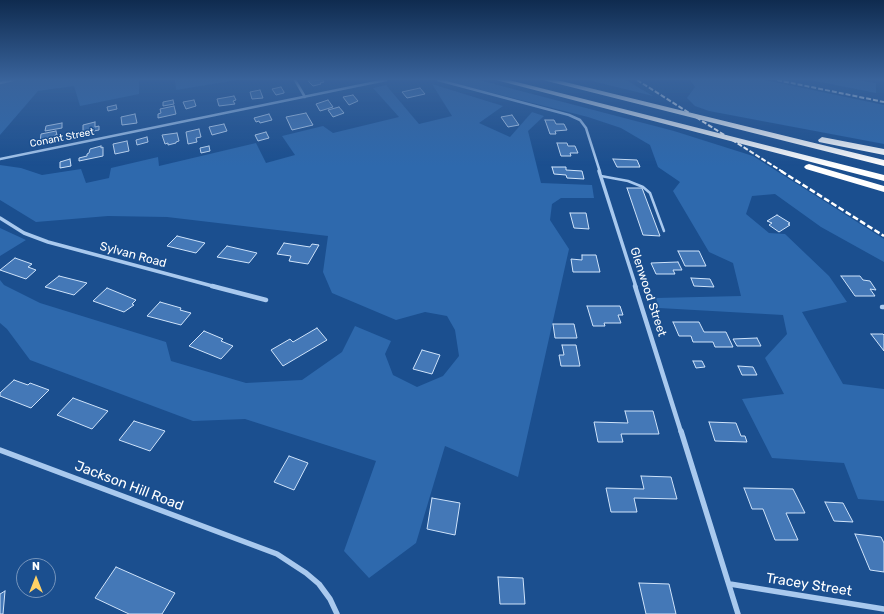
<!DOCTYPE html>
<html>
<head>
<meta charset="utf-8">
<style>
	body { margin:0 }
	#map { position:relative; width:884px; height:614px; overflow:hidden; background:#1b4f8f; font-family:Rubik,sans-serif }
	canvas { display:block }
	.north { position:absolute; left:16px; top:558px; width:40px; height:40px; box-sizing:border-box; background:#1b4f8f; border:1px solid #7695bc; border-radius:50%; rotate:0deg; font-size:11px; font-weight:700; line-height:16px; text-align:center; color:#fff }
	.north::after { content:''; display:block; margin:auto; width:14px; height:18px; background:#ffd166; clip-path:polygon(50% 0,100% 100%,50% 72%,0 100%) }
</style>
</head>
<body>
<div id="map">
<canvas width="884" height="614"></canvas>
<div class="north">N</div>
</div>
<script>
const ctx = document.querySelector('canvas').getContext('2d');
ctx.lineJoin = 'round';
function paint(path, color) {
  ctx.fillStyle = color;
  ctx.fill(path, 'evenodd');
}
function toPath(rows) {
  const path = new Path2D();
  for (const r of rows) {
    path.moveTo(r[0], r[1]);
    for (let i = 2; i < r.length; i += 2) path.lineTo(r[i], r[i + 1]);
  }
  return path;
}
function strokePath(path, color, width, dash) {
  ctx.strokeStyle = color;
  ctx.lineWidth = width;
  ctx.lineCap = dash ? 'butt' : 'round';
  ctx.setLineDash(dash || []);
  ctx.stroke(path);
}
function drawText(font, color, halo, rows, align = 'center') {
  ctx.font = font + ' Rubik,sans-serif';
  ctx.lineWidth = 3;
  ctx.setLineDash([]);
  ctx.textBaseline = 'middle';
  ctx.strokeStyle = halo;
  ctx.fillStyle = color;
  for (const [text, x, y, turn = 0] of rows) {
    ctx.save();
    ctx.translate(x, y);
    ctx.rotate((+turn || 0) * Math.PI / 180);
    ctx.textAlign = isNaN(turn) ? turn : align;
    if (halo) ctx.strokeText(text, 0, 0);
    ctx.fillText(text, 0, 0);
    ctx.restore();
  }
}
paint(toPath([
	[0,80,139,80,139,94,80,106,74,86,38,91,0,135],
	[175,80,237,80,176,90],
	[441,80,479,80,674,131,753,156,884,239,884,262,821,227,775,194,752,196,746,214,769,233,785,234,829,276,847,302,802,312,843,384,884,389,884,501,858,499,844,463,772,458,742,399,784,394,765,358,787,334,783,315,659,308,656,298,741,296,733,263,709,252,673,191,680,182,658,167,650,145,621,128,588,117],
	[588,80,626,80,653,96],
	[690,80,765,80,884,105,884,144,709,111,695,106,687,98,695,87],
	[810,80,856,80,876,83,876,93],
	[432,84,503,106,479,123,510,137,532,112,544,116,528,131,541,183,592,185,594,198,561,198,552,204,550,220,569,249,518,477,445,446,416,543,369,578,344,551,376,461,245,419,193,421,30,360,7,329,0,323,0,280,4,285,40,303,166,342,171,361,246,383,302,380,342,352,355,326,391,341,385,354,393,375,417,387,443,376,459,356,455,330,447,316,425,312,396,320,332,293,323,272,328,236,167,217,108,216,36,222,0,200,0,165,21,168,42,175,81,169,86,183,109,178,111,168,158,157,159,166,256,143,266,163,295,155,282,136,323,126,333,133,399,117,373,88,386,85,419,124,452,116],
	[0,228,26,240,0,256]
]), '#2e69ad');
strokePath(toPath([
	[0,83,13,80]
]), '#9cc4f0', 2.5);
const building = toPath([
	[323,80,324,82,320,83,321,84,313,86,308,81,323,80],
	[281,87,284,92,284,93,276,95,272,89,281,87],
	[420,88,425,94,407,98,402,92,420,88],
	[260,90,263,98,252,99,250,92,260,90],
	[353,95,358,101,349,105,343,97,353,95],
	[234,96,236,100,233,101,235,104,219,106,217,99,234,96],
	[173,100,174,104,163,106,163,102,173,100],
	[194,100,196,106,186,109,183,102,194,100],
	[328,100,333,107,320,111,316,104,328,100],
	[116,105,117,109,108,111,107,107,116,105],
	[174,106,176,114,158,118,158,114,161,113,160,109,174,106],
	[339,107,344,113,333,117,328,110,339,107],
	[306,113,313,125,292,130,286,117,306,113],
	[135,114,137,123,122,125,121,117,135,114],
	[269,114,272,120,260,123,259,121,256,122,254,118,269,114],
	[512,115,519,125,508,127,501,117,512,115],
	[545,120,554,120,556,124,564,124,567,130,555,131,556,134,550,134,545,120],
	[95,122,95,127,99,126,99,130,83,133,83,125,95,122],
	[62,123,62,128,45,131,46,126,62,123],
	[224,124,227,131,212,135,209,127,224,124],
	[199,129,201,137,196,138,197,142,188,144,186,132,199,129],
	[56,131,57,135,55,135,55,139,40,142,41,134,56,131],
	[266,132,269,138,258,141,255,135,266,132],
	[177,133,179,141,176,142,176,143,168,145,168,143,165,144,162,135,177,133],
	[147,137,148,142,137,145,136,140,147,137],
	[127,141,129,151,115,154,113,144,127,141],
	[557,143,567,143,568,146,575,146,578,153,570,153,571,156,561,156,557,143],
	[101,146,101,148,103,147,103,156,79,161,79,158,87,156,87,154,89,153,90,149,101,146],
	[209,146,210,151,201,153,200,148,209,146],
	[70,159,71,166,60,168,60,162,70,159],
	[613,159,637,160,640,167,617,167,613,159],
	[552,167,566,167,566,170,582,171,584,179,567,178,566,175,554,174,552,167],
	[627,188,642,188,660,236,643,235,627,188],
	[570,213,586,213,589,229,574,228,570,213],
	[777,215,790,223,788,224,790,225,779,232,769,225,772,223,767,221,777,215],
	[177,236,205,243,196,253,167,246,177,236],
	[284,243,310,247,312,244,319,245,308,264,289,261,291,256,277,254,284,243],
	[227,246,257,253,249,263,217,257,227,246],
	[678,251,699,251,706,266,685,266,678,251],
	[582,255,596,255,600,272,573,272,571,259,582,260,582,255],
	[15,258,32,264,28,267,36,270,26,279,0,270,15,258],
	[678,262,682,270,673,270,675,274,656,274,651,263,678,262],
	[59,276,87,283,74,295,45,287,59,276],
	[841,276,860,276,863,280,870,281,876,290,870,289,875,296,855,296,841,276],
	[691,278,710,279,714,287,694,286,691,278],
	[107,288,136,300,132,304,134,305,124,312,93,301,107,288],
	[160,302,181,308,180,310,191,313,181,325,147,316,160,302],
	[587,306,620,306,623,315,618,315,621,323,604,323,605,326,593,326,587,306],
	[673,322,699,322,704,332,726,332,733,347,715,347,713,342,693,342,691,336,679,336,673,322],
	[553,324,574,324,577,338,555,338,553,324],
	[317,328,327,340,283,366,271,350,290,339,293,342,317,328],
	[204,331,223,339,221,341,233,346,221,359,189,346,204,331],
	[871,334,883,334,884,335,884,351,871,334],
	[757,338,761,346,737,346,733,339,757,338],
	[562,345,576,345,580,366,561,366,559,355,564,355,562,345],
	[422,350,440,355,432,374,413,369,422,350],
	[693,361,702,361,705,367,696,368,693,361],
	[738,366,753,367,757,375,742,375,738,366],
	[14,380,28,385,30,383,49,390,31,408,0,396,0,393,14,380],
	[73,398,108,411,92,429,57,415,73,398],
	[625,411,653,411,659,434,621,434,623,442,598,442,594,422,628,423,625,411],
	[134,421,165,431,150,451,119,440,134,421],
	[709,422,736,423,741,436,745,436,747,442,715,441,709,422],
	[289,456,308,463,294,490,274,482,289,456],
	[641,476,671,477,677,499,634,498,637,512,611,512,606,488,644,489,641,476],
	[744,488,793,489,805,513,786,513,798,540,775,540,763,509,752,509,744,488],
	[432,498,460,503,455,535,427,529,432,498],
	[825,502,843,503,853,522,834,521,825,502],
	[855,534,881,537,884,543,884,572,870,570,855,534],
	[116,567,175,593,162,614,129,614,95,598,116,567],
	[498,577,523,578,525,604,500,604,498,577],
	[639,583,669,584,676,614,646,614,639,583],
	[5,591,3,614,0,614,0,594,5,591]
]);
paint(building, '#4478b7');
strokePath(building, '#cfe3fa', 1);
strokePath(toPath([
	[601,176,628,181,643,187,650,193,664,231]
]), '#a9c9ee', 2.5);
strokePath(toPath([
	[295,80,305,97],
	[438,80,569,115,580,120,586,128,600,172],
	[0,159,386,80]
]), '#a9c9ee', 2.5);
strokePath(toPath([
	[599,171,636,287],
	[0,218,24,233,48,242,216,287]
]), '#a9c9ee', 3.5);
strokePath(toPath([
	[212,286,266,300],
	[635,286,681,432],
	[882,307,884,307]
]), '#a9c9ee', 4.5);
strokePath(toPath([
	[681,431,738,614],
	[0,450,277,554,306,573,319,584,330,599,337,614],
	[730,584,884,609]
]), '#a9c9ee', 5.5);
paint(toPath([
	[496,80,509,80,884,175,884,181,496,80],
	[543,80,557,80,884,160,884,166,543,80],
	[822,137,884,149,884,155,819,142,818,140,822,137],
	[809,164,884,186,884,192,806,169,804,167,806,165,809,164]
]), '#fff');
strokePath(toPath([
	[637,80,783,172],
	[777,80,884,102]
]), '#fff', 2, [5, 2]);
strokePath(toPath([
	[781,171,884,236]
]), '#fff', 2.5, [6, 2.5]);
const sky = ctx.createLinearGradient(0, 0, 0, 166);
sky.addColorStop(0, '#0f2b4f');
sky.addColorStop(0.48, '#39639b');
sky.addColorStop(1, '#39639b00');
ctx.fillStyle = sky;
ctx.fillRect(0, 0, 884, 166);
drawText('10px', '#fff', '#1b4f8f', [
	["Conant Street",62,138,-11]
]);
drawText('12px', '#fff', '#1b4f8f', [
	["Sylvan Road",133,255,15],
	["Glenwood Street",648,292,72]
]);
drawText('14px', '#fff', '#1b4f8f', [
	["Jackson Hill Road",129,486,21],
	["Tracey Street",809,585,9]
]);
</script>
</body>
</html>
